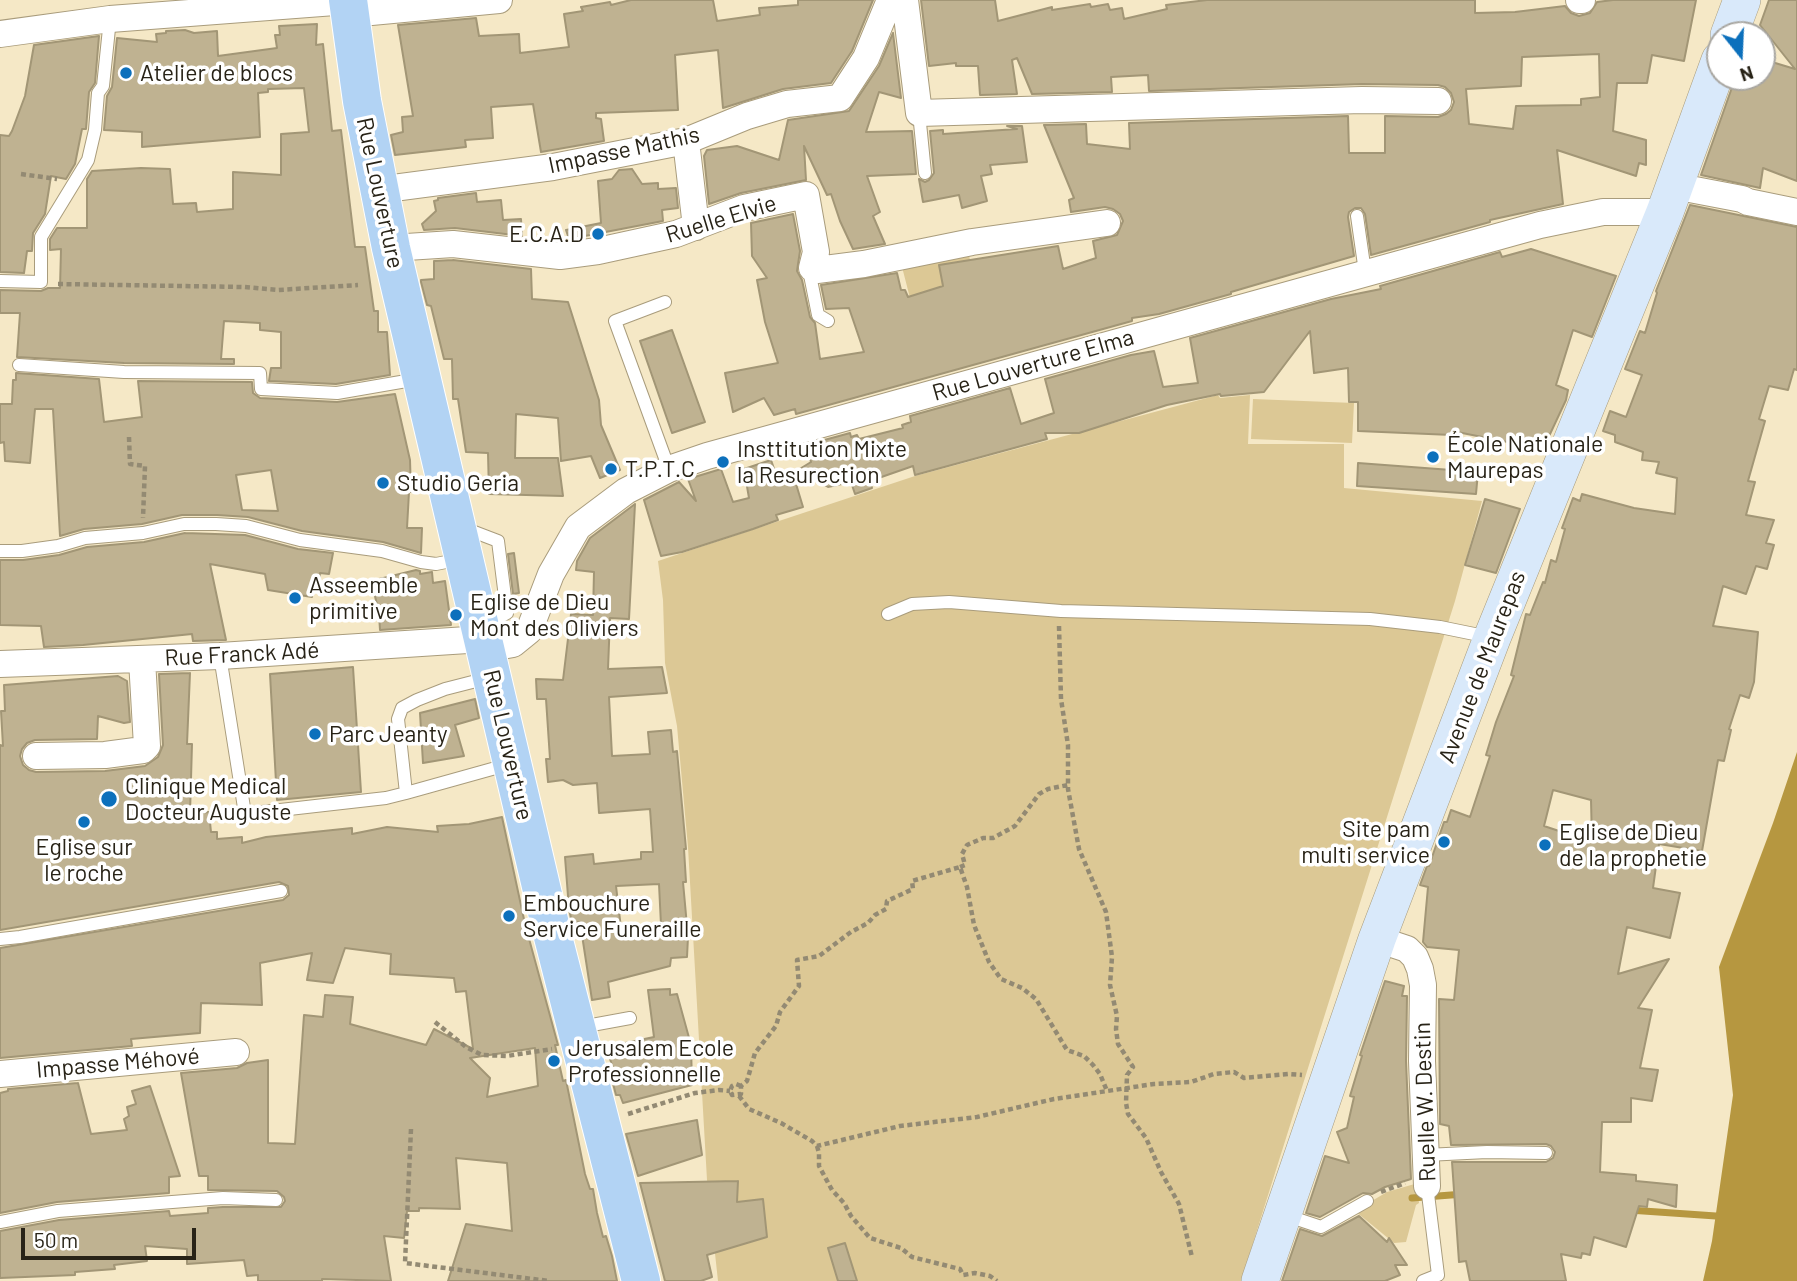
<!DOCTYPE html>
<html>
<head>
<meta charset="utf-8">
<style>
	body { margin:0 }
	#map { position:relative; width:1797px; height:1281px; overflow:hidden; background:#f5e8c6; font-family:Barlow,sans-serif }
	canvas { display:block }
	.north { position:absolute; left:1706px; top:21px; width:70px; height:70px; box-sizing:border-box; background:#fff; border:2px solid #a9a7a2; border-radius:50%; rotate:162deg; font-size:19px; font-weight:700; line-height:28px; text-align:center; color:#282317 }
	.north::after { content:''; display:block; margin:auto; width:24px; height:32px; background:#0c70bc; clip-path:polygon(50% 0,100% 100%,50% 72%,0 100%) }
	.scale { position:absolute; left:21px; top:1228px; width:175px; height:32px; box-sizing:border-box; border:4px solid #282317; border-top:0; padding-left:9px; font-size:21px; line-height:24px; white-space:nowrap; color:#282317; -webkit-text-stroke:5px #fff; paint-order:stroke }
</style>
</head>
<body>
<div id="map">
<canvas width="1797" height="1281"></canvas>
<div class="north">N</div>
<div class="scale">50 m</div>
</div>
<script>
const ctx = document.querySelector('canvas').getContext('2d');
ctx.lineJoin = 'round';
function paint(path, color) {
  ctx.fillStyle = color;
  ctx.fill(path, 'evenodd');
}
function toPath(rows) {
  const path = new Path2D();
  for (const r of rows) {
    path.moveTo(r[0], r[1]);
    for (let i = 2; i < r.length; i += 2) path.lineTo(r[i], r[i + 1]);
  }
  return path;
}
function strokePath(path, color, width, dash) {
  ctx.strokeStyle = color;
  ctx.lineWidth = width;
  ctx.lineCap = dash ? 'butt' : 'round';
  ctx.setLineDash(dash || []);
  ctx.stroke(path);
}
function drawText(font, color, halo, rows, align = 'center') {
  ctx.font = font + ' Barlow,sans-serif';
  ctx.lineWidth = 7;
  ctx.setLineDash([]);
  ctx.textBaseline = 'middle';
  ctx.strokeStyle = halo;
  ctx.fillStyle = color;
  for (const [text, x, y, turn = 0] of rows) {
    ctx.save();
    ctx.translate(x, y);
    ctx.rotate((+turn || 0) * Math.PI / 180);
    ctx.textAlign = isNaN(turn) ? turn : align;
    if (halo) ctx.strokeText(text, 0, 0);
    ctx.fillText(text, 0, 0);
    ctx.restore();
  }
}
paint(toPath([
	[968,251,976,287,910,298,901,263],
	[1218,395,1220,398,1250,395,1248,444,1344,444,1344,488,1482,501,1455,601,1241,1281,718,1281,707,1180,688,847,677,726,665,663,663,600,658,561,915,476],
	[1253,399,1354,403,1352,443,1251,439],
	[1418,1183,1419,1203,1416,1205,1406,1242,1394,1243,1355,1211,1387,1192]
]), '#dcc895');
paint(toPath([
	[1797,752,1797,1281,1703,1281,1712,1241,1733,1095,1719,967,1773,823]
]), '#b69740');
strokePath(toPath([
	[1412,1198,1464,1194],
	[1629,1210,1716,1216]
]), '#b69740', 7);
const building = toPath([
	[631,0,713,0,717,21,760,15,759,8,798,5,798,0,873,0,852,51,831,83,783,89,723,108,718,50,675,55,678,110,596,113,596,118,601,119,604,141,541,152,533,104,491,107,493,138,465,140,466,147,395,155,391,135,403,132,402,117,413,116,398,25,476,18,479,36,519,34,520,53,569,47,564,14,583,11,581,7,610,2,611,5,631,0],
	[921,0,995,0,998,21,1052,7,1052,10,1090,4,1091,7,1108,4,1110,10,1122,8,1124,19,1167,9,1166,5,1207,0,1475,0,1475,13,1515,12,1565,6,1571,13,1579,16,1590,13,1597,2,1613,0,1696,0,1684,61,1652,55,1647,83,1617,83,1613,131,1646,140,1646,165,1639,163,1636,176,1557,150,1563,204,1490,220,1490,222,1371,255,1365,214,1361,208,1355,208,1349,212,1348,217,1354,256,1231,292,1231,294,1159,314,1132,318,1132,321,796,414,795,409,774,415,764,398,733,412,725,373,778,363,765,322,757,280,767,278,752,256,751,223,793,214,800,251,797,271,802,280,810,317,815,323,820,359,864,352,849,308,826,309,821,285,897,273,901,290,905,290,908,297,943,286,939,265,1058,246,1063,269,1096,258,1093,241,1117,235,1123,221,1120,214,1113,209,1105,207,1071,212,1069,200,1074,198,1044,125,1086,124,1087,144,1130,149,1129,123,1348,116,1349,153,1385,153,1385,116,1438,117,1446,114,1451,110,1454,102,1451,93,1445,87,1438,85,1362,84,1149,91,1148,75,1111,77,1112,92,1032,94,1017,58,1012,60,1017,94,980,95,978,66,956,66,956,63,929,66,921,0],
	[1599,54,1600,97,1581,99,1581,105,1516,106,1513,129,1469,124,1466,89,1521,86,1522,57,1599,54],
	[1769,0,1797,0,1797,181,1763,168,1760,188,1701,175,1735,79,1739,81,1745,77,1762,77,1762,59,1795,69,1760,25,1769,0],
	[317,24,316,45,323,44,332,131,341,130,355,247,365,247,374,311,378,311,378,332,387,332,390,375,336,384,269,381,271,368,281,368,281,332,260,330,260,323,224,321,221,359,234,359,234,364,124,363,17,357,20,313,0,313,0,290,41,291,48,288,60,288,61,249,50,250,50,239,57,228,87,228,87,179,92,171,141,168,170,169,173,204,196,203,197,212,233,209,233,172,281,175,281,134,309,132,304,88,268,89,268,92,258,93,260,137,142,147,142,132,104,130,107,96,112,87,117,38,157,42,156,34,166,33,166,31,185,30,194,33,217,31,218,56,277,48,275,35,280,35,279,26,317,24],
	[893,33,901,98,879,92,866,132,912,131,916,174,867,176,880,212,873,216,885,244,853,249,840,221,831,194,827,195,804,146,806,180,741,193,709,204,704,156,707,150,737,146,779,160,788,120,849,111,879,66,893,33],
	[99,36,95,83,89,92,86,129,82,129,75,164,66,179,51,176,45,214,33,233,32,251,27,251,24,273,0,272,0,135,9,136,12,131,25,96,34,45,99,36],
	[1007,126,1022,126,1027,162,990,165,992,174,981,176,987,201,962,208,959,195,923,202,919,179,925,182,929,180,934,173,930,131,943,130,943,134,1017,129,1007,126],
	[632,169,642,184,658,183,658,189,676,188,678,208,662,210,663,221,569,239,566,230,601,223,598,181,612,179,619,170,632,169],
	[476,193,477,202,501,200,503,220,521,219,522,236,455,228,424,230,422,224,436,211,434,201,438,200,438,198,476,193],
	[1690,205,1797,227,1797,370,1794,369,1788,390,1769,386,1759,419,1765,421,1748,481,1755,482,1746,515,1774,520,1766,543,1774,545,1767,569,1756,566,1746,594,1723,586,1713,626,1758,632,1754,682,1749,698,1740,695,1729,729,1731,730,1724,761,1718,760,1702,851,1659,844,1653,888,1680,893,1670,938,1627,927,1618,974,1669,959,1638,1008,1652,1010,1640,1068,1658,1070,1652,1101,1631,1098,1631,1122,1602,1122,1600,1172,1636,1175,1636,1181,1677,1185,1676,1207,1648,1199,1647,1207,1639,1206,1626,1247,1594,1237,1590,1255,1582,1253,1581,1258,1561,1254,1566,1281,1470,1281,1466,1261,1459,1262,1452,1162,1546,1162,1553,1158,1555,1152,1551,1146,1546,1144,1451,1145,1449,1126,1440,1124,1439,999,1454,1000,1459,950,1427,947,1423,942,1428,887,1420,885,1427,866,1429,866,1444,822,1447,822,1451,810,1470,817,1490,756,1486,755,1496,722,1514,676,1511,675,1526,614,1530,615,1543,582,1545,583,1551,560,1556,562,1565,529,1562,528,1573,498,1580,501,1582,494,1634,508,1675,514,1677,478,1656,473,1659,462,1642,460,1643,452,1615,442,1615,435,1603,431,1610,411,1626,417,1642,375,1625,369,1640,331,1645,333,1657,293,1656,291,1690,205],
	[1553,790,1591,800,1592,842,1544,826,1553,790],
	[1531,249,1616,276,1592,337,1573,330,1556,385,1568,390,1566,400,1543,449,1452,431,1452,435,1358,431,1358,402,1349,402,1348,368,1314,373,1310,331,1264,392,1221,396,1220,394,1167,405,1079,433,1045,433,1047,439,915,475,913,466,870,481,872,488,855,494,851,482,828,487,798,470,811,462,806,445,850,433,851,437,857,435,859,439,903,428,902,425,911,422,910,416,1010,388,1021,424,1054,413,1045,379,1131,355,1154,351,1163,387,1198,383,1190,338,1331,299,1381,289,1380,286,1500,252,1502,257,1531,249],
	[453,260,531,269,532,299,568,302,599,400,601,425,620,470,600,478,591,456,561,461,558,418,516,414,515,458,558,458,563,496,489,494,488,453,466,452,458,399,453,399,452,359,444,359,431,306,427,305,421,282,421,280,434,279,434,261,453,260],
	[672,330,705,422,672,433,640,341,672,330],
	[16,373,99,379,104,422,142,417,138,381,252,382,253,393,260,398,337,402,395,394,410,460,411,492,409,492,407,528,422,528,421,553,383,542,302,531,248,517,217,515,182,515,142,524,84,529,60,536,53,409,35,409,30,463,5,461,4,442,0,443,0,404,12,404,13,380,16,380,16,373],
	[271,470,278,511,242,510,236,475,271,470],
	[771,460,779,483,793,474,803,507,776,515,778,520,753,529,682,552,661,556,644,500,679,482,696,501,688,479,721,469,733,502,749,498,744,469,771,460],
	[1358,463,1478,472,1476,494,1357,486,1358,463],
	[1485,499,1520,509,1496,573,1465,565,1485,499],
	[635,504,629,619,610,618,608,669,662,667,667,693,609,697,612,756,650,754,648,732,671,730,673,752,677,751,686,849,684,849,686,882,683,882,688,937,687,957,671,958,670,966,608,982,610,997,592,1000,580,922,572,923,569,909,565,857,593,854,594,864,641,859,641,852,653,852,650,809,599,813,597,783,573,785,563,780,548,782,546,759,550,759,546,699,537,699,536,679,563,680,571,614,593,615,594,572,576,570,577,561,590,538,635,504],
	[659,884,661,925,621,928,616,886,659,884],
	[185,533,245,535,298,549,333,553,329,574,320,573,318,588,313,589,312,597,268,590,265,574,210,564,226,640,193,641,192,634,83,645,44,647,41,626,0,625,0,560,23,560,59,555,87,547,144,542,185,533],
	[514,553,519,593,513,594,508,554,514,553],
	[416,570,420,571,420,574,432,572,433,583,445,581,451,625,380,630,379,614,386,613,386,609,378,608,371,581,416,570],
	[353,667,361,792,277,800,270,674,353,667],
	[190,673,187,744,192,744,190,814,209,812,211,832,217,832,217,839,242,837,242,843,266,837,352,828,352,834,387,827,438,832,437,826,469,824,502,817,525,924,558,1045,555,1045,563,1081,566,1080,585,1174,590,1189,593,1189,597,1213,603,1237,606,1236,612,1256,617,1281,448,1281,466,1224,512,1231,507,1163,456,1158,460,1209,419,1208,419,1211,407,1211,404,1238,384,1236,391,1281,322,1279,322,1281,258,1281,258,1275,247,1276,244,1260,187,1264,187,1249,145,1246,147,1261,114,1265,115,1269,75,1272,75,1275,0,1278,0,1231,59,1220,169,1211,170,1216,208,1213,208,1208,223,1207,281,1207,285,1201,284,1197,277,1191,208,1190,208,1176,199,1176,181,1073,237,1068,247,1063,268,1060,268,1143,295,1144,304,1015,323,1017,325,995,353,997,350,1024,426,1045,434,1029,473,1049,466,991,456,992,454,978,390,974,391,954,345,948,333,983,307,980,312,953,260,963,262,1005,201,1003,200,1033,131,1039,132,1046,0,1058,0,948,283,900,289,895,288,886,279,882,0,930,0,745,3,746,1,711,5,711,4,685,118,676,127,681,130,722,124,723,98,716,97,739,35,740,27,743,22,749,20,756,23,765,29,770,36,772,105,771,145,766,158,757,163,745,159,674,190,673],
	[535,1048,538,1086,487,1097,490,1078,470,1058,535,1048],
	[475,699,479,718,455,725,464,756,423,763,420,713,475,699],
	[1385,981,1404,986,1402,996,1407,996,1406,1061,1411,1179,1385,1187,1372,1194,1363,1193,1320,1217,1306,1213,1325,1156,1349,1163,1337,1132,1347,1128,1354,1097,1350,1096,1362,1056,1360,1055,1385,981],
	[670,989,670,995,677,994,691,1045,692,1085,623,1103,620,1095,616,1095,611,1076,615,1074,606,1047,654,1037,648,990,670,989],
	[78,1083,91,1134,127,1130,124,1119,129,1116,127,1107,136,1104,132,1091,150,1086,180,1176,169,1177,169,1193,57,1202,0,1213,0,1093,8,1091,8,1089,78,1083],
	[697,1120,702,1155,638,1176,626,1134,697,1120],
	[738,1181,737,1202,763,1199,767,1237,707,1255,712,1277,701,1281,665,1281,640,1183,738,1181],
	[1359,1216,1387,1242,1389,1238,1407,1265,1395,1265,1400,1275,1385,1281,1282,1281,1300,1229,1322,1236,1359,1216],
	[845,1243,857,1281,838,1281,828,1248,845,1243]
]);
paint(building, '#bfb291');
strokePath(building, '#a29676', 2);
const lane = toPath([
	[919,113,925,173],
	[1357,216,1365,272],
	[812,268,810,275,818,315,828,321],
	[0,281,41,282,41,237,88,160,95,130,98,93,103,86,110,19],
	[665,302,615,321,669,469],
	[19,365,124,372,260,373,261,389,337,393,418,379],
	[464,528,498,541,507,613,484,626],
	[0,551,22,551,58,546,85,538,143,533,184,524,216,524,246,526,300,540,382,551,421,562,436,564,461,559],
	[888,614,912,604,949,602,1061,611,1370,619,1440,627,1489,637],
	[220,656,245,814,386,798,406,793,398,719,402,708,417,700,445,689,488,678],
	[406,793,510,764],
	[0,939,20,937,281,891],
	[581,1027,630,1018],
	[1426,1155,1487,1152,1546,1153],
	[1285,1215,1321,1227,1367,1201],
	[0,1222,58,1211,223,1198,276,1200],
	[1423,1281,1438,1275,1427,1186]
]);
const street = toPath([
	[905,0,919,113,1362,100,1438,101],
	[1579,0,1582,0],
	[350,14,499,0],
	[0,34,110,19,348,1],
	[686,141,696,227],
	[1674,186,1742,199,1748,202,1797,212],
	[378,190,553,167,686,141,747,116,787,104,840,98,866,58,890,0],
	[391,248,453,244,560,256,598,251,676,234,744,208,806,195,816,252,812,268,817,270,864,264,972,242,1107,223],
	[485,649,513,644,529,631,551,574,578,527,626,491,669,469,707,456,1540,225,1603,212,1665,212],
	[0,664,220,656,483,639],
	[36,756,105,755,143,750,147,746,142,660],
	[1377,939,1407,949,1415,957,1420,969,1423,985,1422,1061,1427,1186],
	[0,1074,236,1052]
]);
const secondary = toPath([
	[1729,35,1742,0],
	[1260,1281,1377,939,1492,638,1665,212,1720,60]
]);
const primary = toPath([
	[348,0,362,101,391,248,552,933,641,1281]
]);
strokePath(lane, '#a99c7c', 14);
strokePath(street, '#a99c7c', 28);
strokePath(secondary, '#a99c7c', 38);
strokePath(primary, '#fff', 40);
strokePath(toPath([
	[21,174,57,179],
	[58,284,244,287,278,290,358,285],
	[129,437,130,464,145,466,143,518],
	[1059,626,1061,699,1068,745,1068,789,1079,849,1106,912,1112,957,1110,985,1117,1016,1116,1029,1118,1044,1133,1067,1127,1075,1126,1103,1128,1114,1146,1138,1161,1172,1179,1204,1192,1257],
	[960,867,965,865,962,854,967,845,983,838,993,838,1015,826,1039,794,1048,789,1068,785],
	[435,1022,466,1047,482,1055,507,1056,552,1049],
	[741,1086,736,1084,732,1086,730,1091,732,1095,741,1094,741,1086,747,1081,755,1053,776,1026,780,1012,799,986,797,960,819,956,851,932,868,923,875,915,886,909,887,901,913,889,912,881,960,867,967,887,974,925,989,962,1001,979,1022,988,1036,999,1067,1050,1084,1056,1093,1065,1100,1074,1107,1091],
	[739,1096,749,1109,781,1123,812,1141,817,1146,900,1126,977,1117,1054,1099,1154,1084,1191,1082,1214,1074,1234,1072,1244,1078,1288,1074,1302,1075],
	[628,1114,695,1093,719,1090,730,1091],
	[411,1129,405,1263,549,1281],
	[817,1146,819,1153,819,1166,832,1190,844,1203,851,1216,870,1238,901,1248,912,1257,960,1269,963,1275,975,1273,990,1276,997,1281],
	[1381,1192,1405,1183]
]), '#938a73', 4.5, [5, 3.5]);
strokePath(lane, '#fff', 12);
strokePath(street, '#fff', 26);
strokePath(secondary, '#d9e9fa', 37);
strokePath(primary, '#b2d3f4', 38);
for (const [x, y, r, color] of [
	[126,73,7,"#0c70bc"],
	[598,234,7,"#0c70bc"],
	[1433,457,7,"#0c70bc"],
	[723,462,7,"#0c70bc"],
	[611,469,7,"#0c70bc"],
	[383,483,7,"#0c70bc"],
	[295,598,7,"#0c70bc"],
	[456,615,7,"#0c70bc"],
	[315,734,7,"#0c70bc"],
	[109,799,9,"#0c70bc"],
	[84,822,7,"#0c70bc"],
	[1444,842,7,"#0c70bc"],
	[1545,845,7,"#0c70bc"],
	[509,916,7,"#0c70bc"],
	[554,1061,7,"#0c70bc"]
]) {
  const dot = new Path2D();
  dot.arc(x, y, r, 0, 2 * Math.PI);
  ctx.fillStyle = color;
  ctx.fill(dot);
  strokePath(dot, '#fff', 2.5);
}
drawText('23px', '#282317', '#fff', [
	["Atelier de blocs",140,73],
	["E.C.A.D",584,234,"right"],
	["École Nationale",1447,444],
	["Maurepas",1447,470],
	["Insttitution Mixte",737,449],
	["la Resurection",737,475],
	["T.P.T.C",625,469],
	["Studio Geria",397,483],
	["Asseemble",309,585],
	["primitive",309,611],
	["Eglise de Dieu",470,602],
	["Mont des Oliviers",470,628],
	["Parc Jeanty",329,734],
	["Clinique Medical",125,786],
	["Docteur Auguste",125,812],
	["Site pam",1430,829,"right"],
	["multi service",1430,855,"right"],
	["Eglise de Dieu",1559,832],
	["de la prophetie",1559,858],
	["Eglise sur",84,847,"center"],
	["le roche",84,873,"center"],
	["Embouchure",523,903],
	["Service Funeraille",523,929],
	["Jerusalem Ecole",568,1048],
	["Professionnelle",568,1074]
], 'left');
drawText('23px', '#282317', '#fff', [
	["Impasse Mathis",624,150,-12],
	["Rue Louverture",380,193,78],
	["Ruelle Elvie",721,219,-17],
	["Rue Louverture Elma",1033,365,-16],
	["Rue Franck Adé",242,654,-3],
	["Avenue de Maurepas",1482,667,-69],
	["Rue Louverture",508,745,77],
	["Impasse Méhové",118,1063,-5],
	["Ruelle W. Destin",1425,1102,-92]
]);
</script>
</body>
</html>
